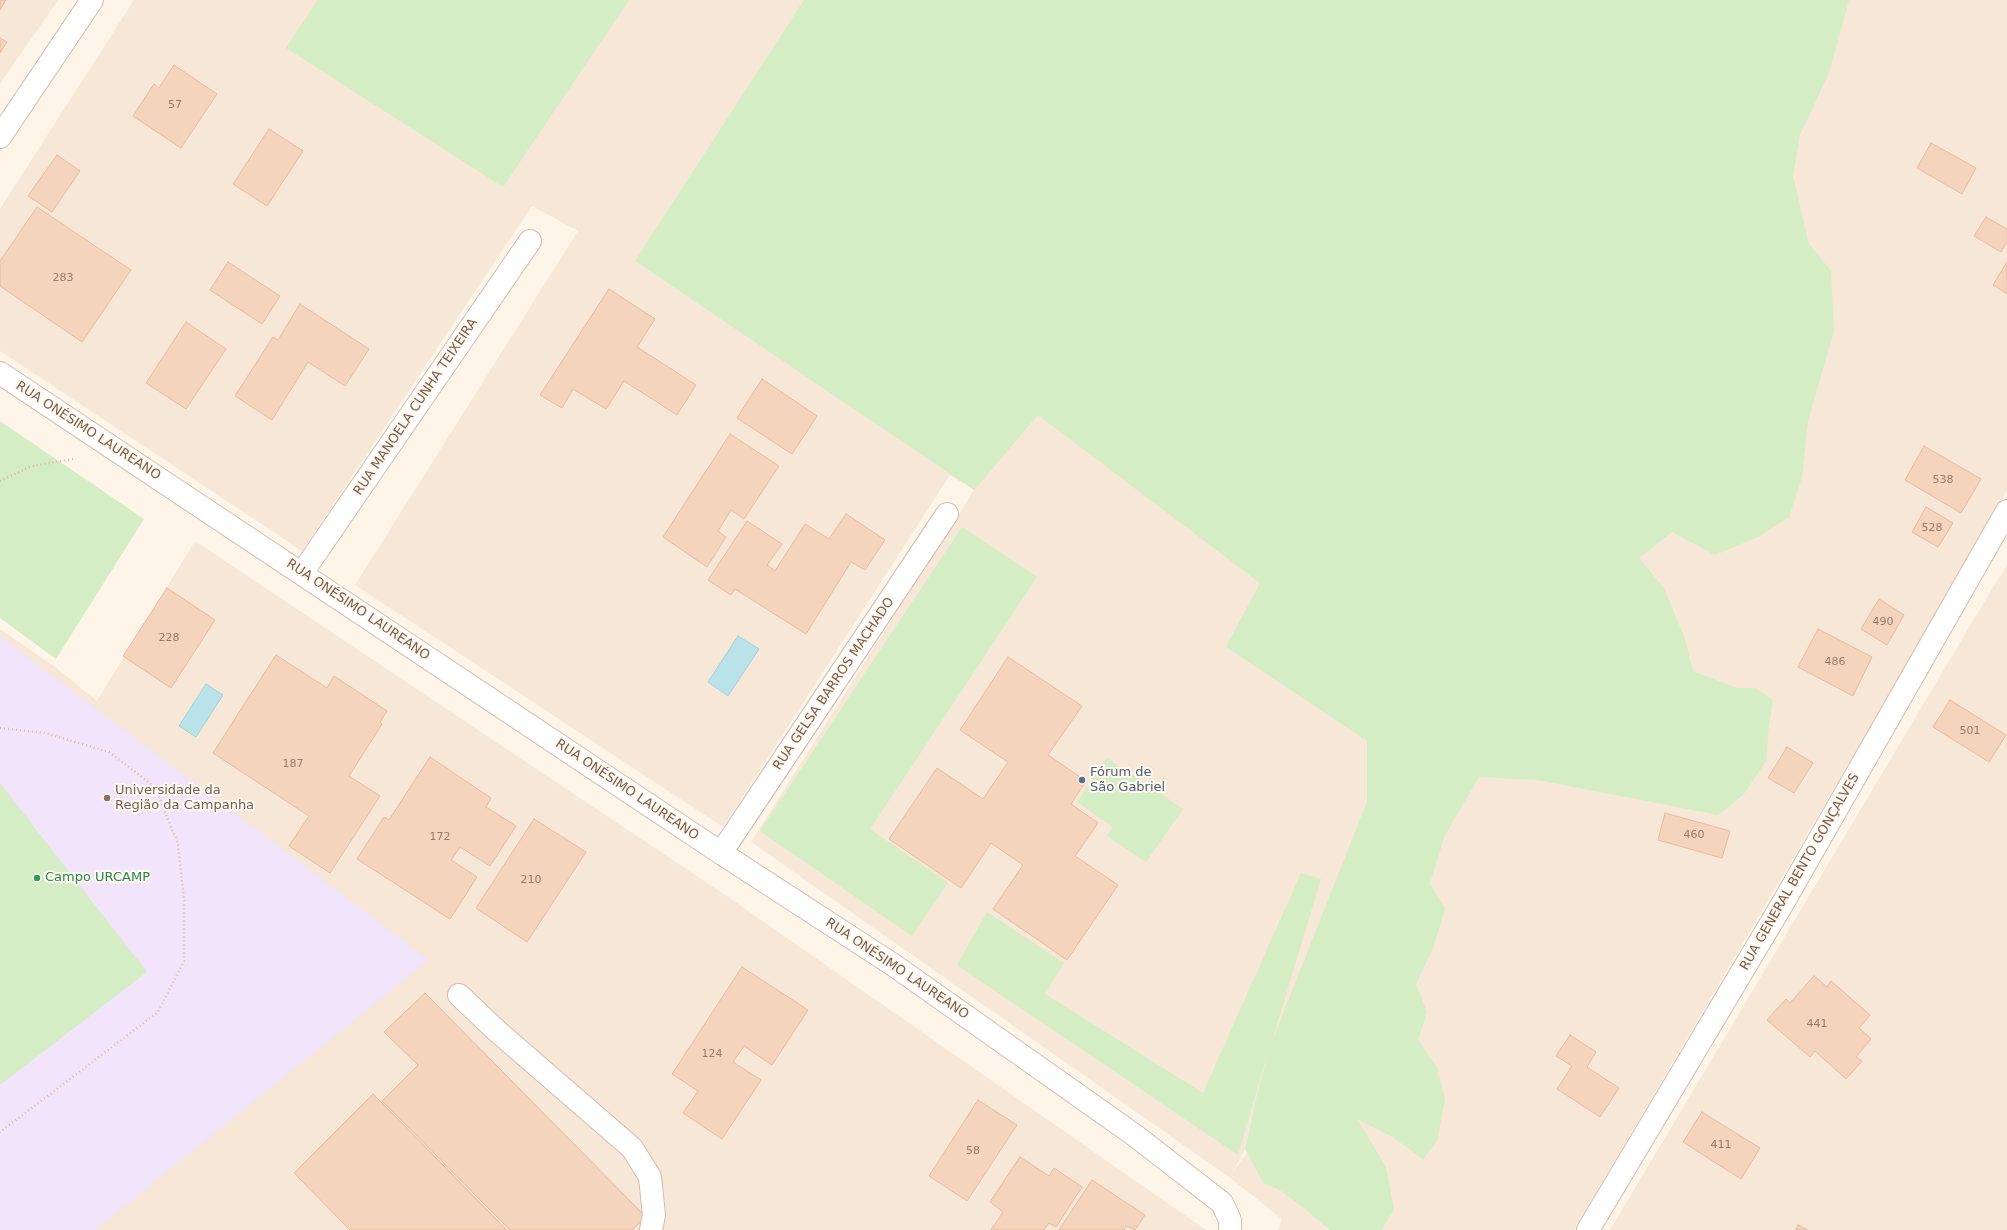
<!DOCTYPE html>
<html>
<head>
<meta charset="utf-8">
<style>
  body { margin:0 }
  canvas { display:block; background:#fef5e8 }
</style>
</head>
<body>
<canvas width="2007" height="1230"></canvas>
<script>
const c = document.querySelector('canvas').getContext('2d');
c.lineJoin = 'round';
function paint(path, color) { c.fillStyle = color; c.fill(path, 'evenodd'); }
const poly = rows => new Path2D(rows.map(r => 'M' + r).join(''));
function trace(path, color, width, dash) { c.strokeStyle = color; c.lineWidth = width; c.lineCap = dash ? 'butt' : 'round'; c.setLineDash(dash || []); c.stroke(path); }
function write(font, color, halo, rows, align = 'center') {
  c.font = font + ' "DejaVu Sans",sans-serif'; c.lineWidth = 4; c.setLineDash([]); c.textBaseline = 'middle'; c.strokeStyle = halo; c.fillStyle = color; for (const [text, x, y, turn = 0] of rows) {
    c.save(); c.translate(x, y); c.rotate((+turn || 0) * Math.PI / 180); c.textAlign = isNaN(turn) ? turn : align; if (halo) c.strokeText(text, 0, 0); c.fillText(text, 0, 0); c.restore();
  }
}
const residential = poly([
  [0,0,58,0,0,84],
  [134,0,2007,0,2007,490,1855,753,1574,1230,1278,1230,1282,1219,1229,1177,751,842,974,490,950,475,723,827,355,585,578,231,532,206,302,551,0,351,0,209],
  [1254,1107,1252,1146,1232,1173,1245,1149],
  [195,541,731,899,1206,1230,0,1230,0,629,55,667,97,701],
  [2007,565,2007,1230,1610,1230,1983,604]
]);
const education = poly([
  [0,636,429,960,95,1230,0,1230]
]);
const green = poly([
  [318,0,629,0,503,187,286,48],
  [804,0,1849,0,1829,73,1800,135,1793,176,1809,244,1831,271,1834,331,1808,421,1802,477,1789,517,1758,537,1715,555,1672,532,1639,558,1664,588,1685,639,1693,671,1737,688,1755,688,1773,700,1768,732,1767,760,1743,795,1718,815,1538,780,1479,777,1445,835,1430,883,1445,909,1433,948,1416,984,1427,1012,1418,1040,1437,1068,1445,1099,1437,1141,1423,1159,1391,1136,1357,1119,1386,1167,1394,1210,1381,1230,1330,1230,1303,1207,1278,1189,1264,1184,1245,1149,1255,1103,1270,1046,1238,1155,957,965,987,912,1064,963,1045,994,1203,1093,1301,873,1321,879,1272,1041,1367,802,1367,741,1226,647,1260,583,1038,415,974,490,635,261],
  [0,421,144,519,56,659,0,618],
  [962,527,1037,577,870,829,948,883,912,936,760,831],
  [1107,758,1183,809,1146,862,1107,836,1113,827,1077,802],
  [0,783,147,972,0,1085]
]);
const water = poly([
  [738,636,759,649,728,696,708,682,738,636],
  [206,684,223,695,196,737,179,726,206,684]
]);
const building = poly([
  [0,0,6,0,0,10,0,0],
  [0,38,7,42,0,53,0,38],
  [174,65,217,94,181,148,133,116,154,84,159,88,174,65],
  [269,129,303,151,267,206,233,184,269,129],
  [1931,143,1976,168,1962,194,1917,168,1931,143],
  [57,155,80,171,52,212,28,196,57,155],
  [37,207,131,270,82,342,0,286,0,261,37,207],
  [1986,217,2007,229,2007,242,2001,252,1974,236,1986,217],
  [228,262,280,296,262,324,210,290,228,262],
  [2007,262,2007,294,1993,285,2007,262],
  [609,289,655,319,637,347,696,385,677,415,624,381,606,409,573,389,562,408,540,395,609,289],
  [300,304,369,349,345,386,308,362,272,420,235,396,273,337,278,340,300,304],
  [186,322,226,349,186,409,146,383,186,322],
  [762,379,817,416,792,454,737,418,762,379],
  [730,434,779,466,744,519,731,510,718,531,726,537,707,567,663,537,730,434],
  [1924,446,1981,479,1961,513,1905,480,1924,446],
  [1926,507,1953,523,1938,547,1912,532,1926,507],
  [846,514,885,540,865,570,851,562,806,634,735,589,731,595,708,580,747,521,782,544,767,565,775,571,805,524,829,539,846,514],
  [167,588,215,620,171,688,123,656,167,588],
  [1879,599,1904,615,1887,645,1861,629,1879,599],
  [1818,629,1872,657,1853,696,1798,667,1818,629],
  [276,655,327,688,334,676,387,711,380,722,382,724,349,776,380,796,330,873,289,846,309,816,213,753,276,655],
  [1008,657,1082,706,1048,755,1086,781,1071,804,1098,823,1075,856,1118,885,1067,960,993,909,1023,865,991,843,961,888,889,839,937,768,983,799,1008,762,960,730,1008,657],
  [1950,700,2006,735,1989,762,1933,727,1950,700],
  [1787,747,1813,763,1794,793,1768,778,1787,747],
  [430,757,491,798,486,807,516,826,490,866,460,847,451,860,477,877,450,919,357,859,384,817,389,820,430,757],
  [1665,813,1730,831,1722,858,1658,840,1665,813],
  [534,819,586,852,527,942,476,908,534,819],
  [742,967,808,1010,772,1065,744,1046,733,1062,761,1080,722,1139,683,1113,698,1091,672,1074,742,967],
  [1814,976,1827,987,1831,981,1870,1015,1859,1028,1871,1039,1856,1057,1862,1061,1846,1079,1815,1051,1810,1057,1767,1020,1786,999,1790,1003,1814,976],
  [425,993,646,1217,632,1230,510,1230,382,1101,418,1065,384,1032,425,993],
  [1570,1035,1596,1052,1587,1067,1619,1088,1600,1117,1557,1089,1572,1066,1556,1056,1570,1035],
  [373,1094,507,1230,350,1230,294,1173,373,1094],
  [978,1100,1017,1125,967,1201,929,1176,978,1100],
  [1702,1112,1760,1148,1741,1179,1683,1142,1702,1112],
  [1020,1157,1049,1176,1054,1168,1082,1187,1056,1227,1049,1223,1044,1230,991,1230,1003,1212,990,1202,1020,1157],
  [1092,1180,1145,1215,1135,1230,1127,1226,1124,1230,1059,1230,1092,1180],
  [1798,1225,1808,1230,1796,1230,1798,1225]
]);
const path = poly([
  [0,481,32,466,74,459],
  [0,728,45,733,109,752,155,787,178,844,184,901,184,961,158,1012,0,1132]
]);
const minor = poly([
  [0,137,92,0],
  [0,373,721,853,892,964,1133,1134,1222,1203,1230,1220,1230,1230],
  [302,573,530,241],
  [721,853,947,514],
  [459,995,497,1031,632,1148,650,1177,654,1215,651,1230],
  [1588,1230,1783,903,2007,511]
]);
const markers = [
  [1082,780,4,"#5c6f8a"],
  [107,798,4,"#8d6e63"],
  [37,878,4,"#2e9e5b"]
];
const numberNames = [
  ["57",175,105],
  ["283",63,278],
  ["538",1943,480],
  ["528",1932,528],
  ["490",1883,622],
  ["228",169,638],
  ["486",1835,662],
  ["501",1970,731],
  ["187",293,764],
  ["460",1694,835],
  ["172",440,837],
  ["210",531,880],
  ["441",1817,1024],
  ["124",712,1054],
  ["411",1721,1145],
  ["58",973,1151]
];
const streetNames = [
  ["RUA MANOELA CUNHA TEIXEIRA",416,407,-56],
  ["RUA ONÉSIMO LAUREANO",88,431,33],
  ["RUA ONÉSIMO LAUREANO",358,610,34],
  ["RUA GELSA BARROS MACHADO",834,684,-56],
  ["RUA ONÉSIMO LAUREANO",627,790,34],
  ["RUA GENERAL BENTO GONÇALVES",1800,872,-60],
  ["RUA ONÉSIMO LAUREANO",897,969,34]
];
const serviceNames = [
  ["Fórum de",1090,773],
  ["São Gabriel",1090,788]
];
const educationNames = [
  ["Universidade da",115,791],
  ["Região da Campanha",115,806]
];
const leisureNames = [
  ["Campo URCAMP",45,878]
];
paint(residential, '#f6e7d6');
paint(education, '#f2e4fa');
paint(green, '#d5edc5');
paint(water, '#bae2e9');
trace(water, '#a0d2dc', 1);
paint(building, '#f5d4be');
trace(building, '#e9ba9d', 1);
trace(minor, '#d1bdac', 24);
trace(path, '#dbb7a0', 2.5, [1, 3]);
trace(minor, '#fff', 22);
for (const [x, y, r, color] of markers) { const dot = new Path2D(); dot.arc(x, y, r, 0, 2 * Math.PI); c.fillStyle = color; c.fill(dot); trace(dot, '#fff9f0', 1.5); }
write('11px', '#997966', null, numberNames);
write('13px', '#7a5b49', '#fff9f0', streetNames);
write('13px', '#4e5e75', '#fff9f0', serviceNames, 'left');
write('13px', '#785e54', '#fff9f0', educationNames, 'left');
write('13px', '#27864d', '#fff9f0', leisureNames, 'left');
</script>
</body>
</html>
